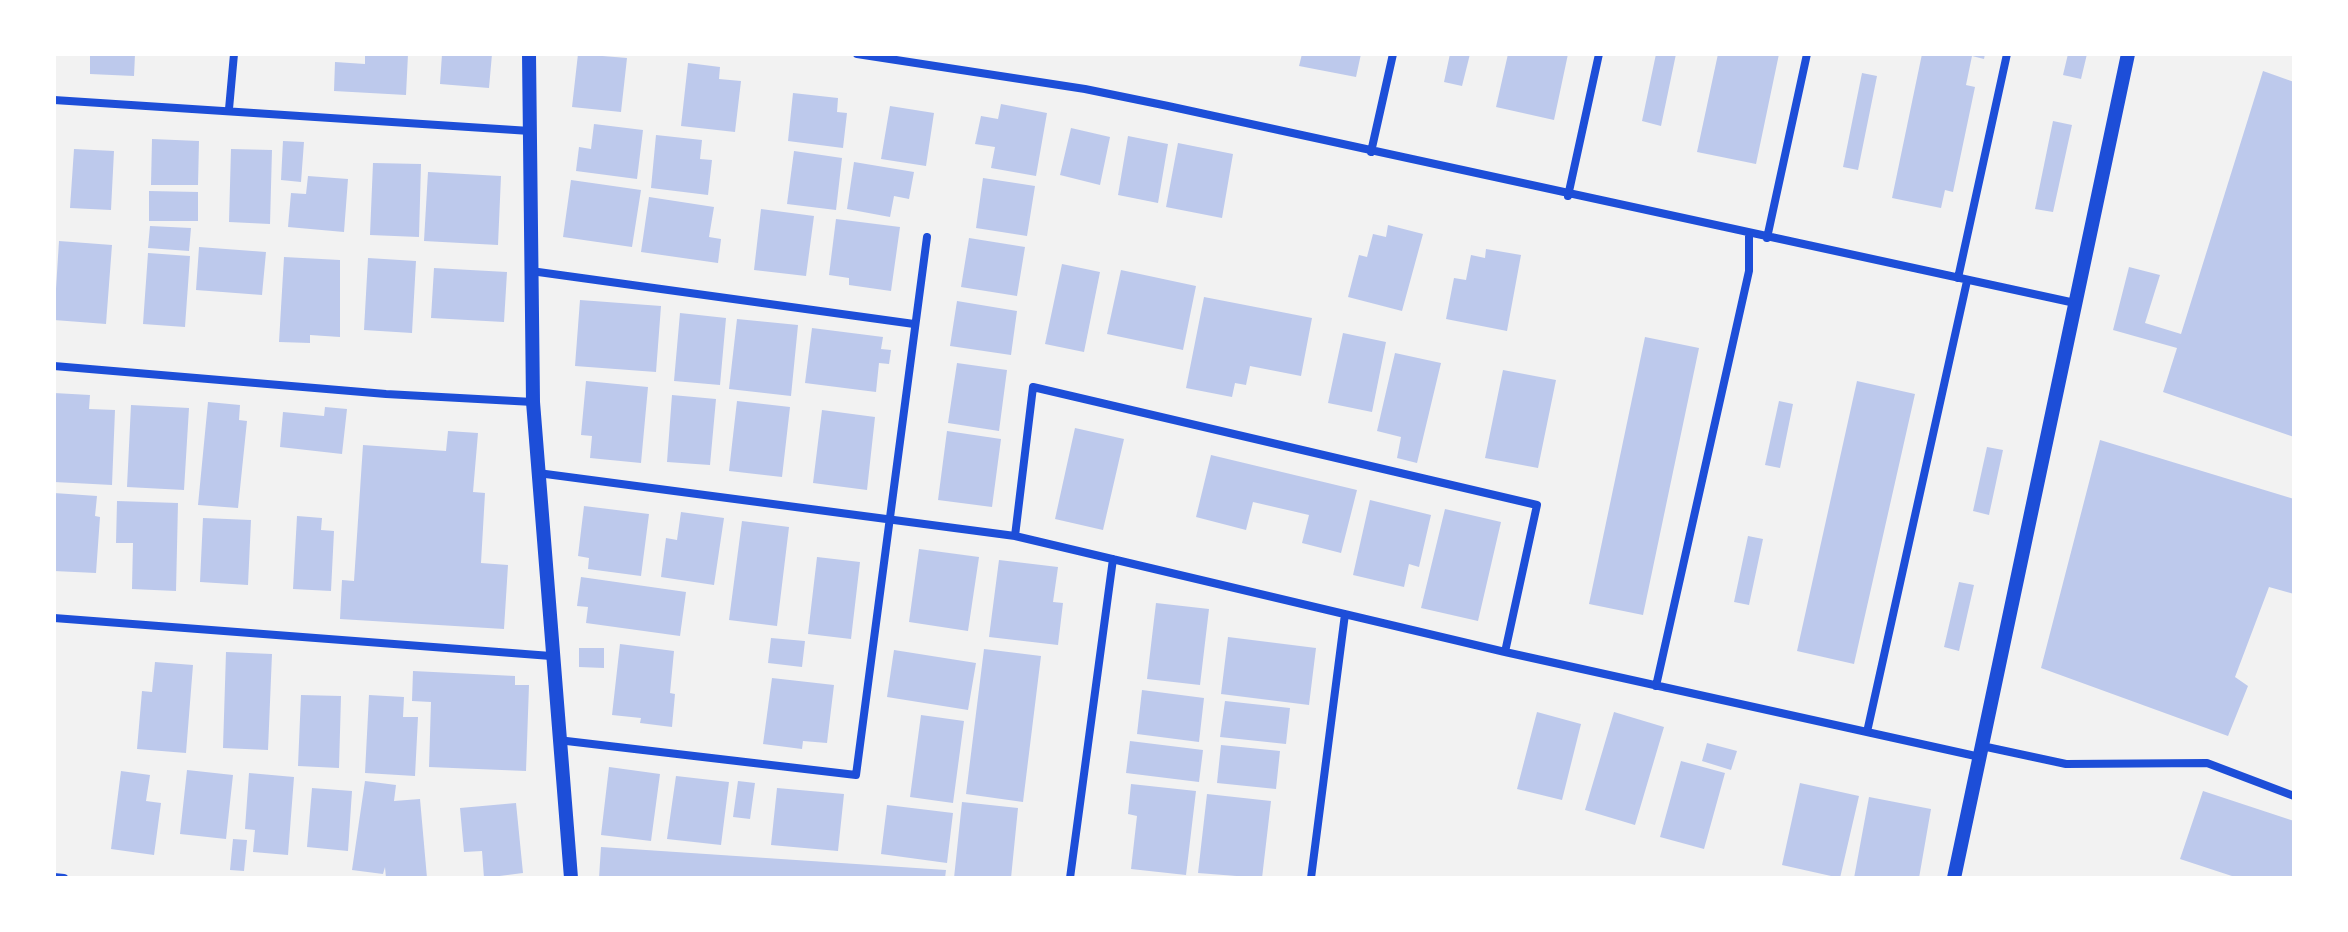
<!DOCTYPE html>
<html>
<head>
<meta charset="utf-8">
<style>
  body { margin:0 }
  #map { position:relative; width:2348px; height:932px; overflow:hidden; background:#f2f2f2; font-family:Cabin,sans-serif }
  canvas { display:block }
  .frame { position:absolute; inset:0; border:56px solid #fff; pointer-events:none }
</style>
</head>
<body>
<div id="map">
<canvas width="2348" height="932"></canvas>
<div class="frame"></div>
</div>
<script>
const c = document.querySelector('canvas').getContext('2d');
c.lineJoin = 'round';
function paint(path, color) { c.fillStyle = color; c.fill(path, 'evenodd'); }
const poly = rows => new Path2D(rows.map(r => 'M' + r).join(''));
function trace(path, color, width, dash) { c.strokeStyle = color; c.lineWidth = width; c.lineCap = dash ? 'butt' : 'round'; c.setLineDash(dash || []); c.stroke(path); }
const building = poly([
  [90,54,135,54,134,76,90,74],
  [365,54,408,54,406,95,334,91,335,62,365,64],
  [442,54,492,54,489,88,440,84],
  [578,54,627,58,621,112,572,107],
  [1302,54,1361,54,1356,77,1299,66],
  [1450,54,1470,54,1462,86,1444,82],
  [1508,54,1568,54,1554,120,1496,107],
  [1656,54,1676,54,1661,126,1642,121],
  [1718,54,1779,54,1756,164,1697,152],
  [1922,54,1985,54,1984,59,1972,56,1966,85,1975,87,1953,192,1945,190,1941,208,1892,198],
  [2068,54,2087,54,2081,79,2063,75],
  [688,63,720,67,719,79,741,81,735,132,681,126],
  [2263,71,2294,82,2294,437,2163,392,2177,348,2113,330,2129,267,2160,275,2145,323,2181,334],
  [1862,73,1877,76,1858,170,1843,167],
  [793,93,838,98,837,112,847,113,843,148,788,141],
  [1001,104,1047,113,1036,176,991,168,995,147,975,144,981,116,998,119],
  [890,106,934,113,926,166,881,159],
  [2053,121,2072,125,2053,212,2035,209],
  [594,124,643,130,637,179,576,171,579,147,591,149],
  [1071,128,1110,137,1100,185,1060,175],
  [656,135,702,140,700,159,712,160,708,195,651,188],
  [1128,136,1168,144,1158,203,1118,195],
  [152,139,199,141,198,185,151,185],
  [283,141,304,142,301,182,281,180],
  [1178,143,1233,154,1222,218,1166,207],
  [74,149,114,151,111,210,70,208],
  [231,149,272,150,270,224,229,222],
  [794,151,842,158,836,210,787,204],
  [854,162,914,172,909,199,894,196,890,217,847,209],
  [373,163,421,164,419,237,370,235],
  [428,172,501,176,498,245,424,241],
  [308,176,348,179,344,232,288,227,291,193,306,194],
  [983,178,1035,186,1027,236,976,228],
  [571,180,641,190,632,247,563,237],
  [149,191,198,192,198,221,149,221],
  [649,197,714,207,709,237,721,239,718,263,641,252],
  [761,209,814,216,806,276,754,270],
  [836,219,900,227,891,291,849,285,849,278,829,275],
  [1388,225,1423,234,1402,311,1348,297,1359,255,1367,257,1373,234,1386,237],
  [150,226,191,228,189,251,148,248],
  [969,238,1025,247,1017,296,961,287],
  [59,241,112,245,106,324,54,320],
  [199,247,266,252,262,295,196,290],
  [1486,249,1521,255,1507,331,1446,319,1454,278,1466,280,1471,255,1485,258],
  [148,253,190,256,185,327,143,324],
  [284,257,340,260,340,337,310,335,310,343,279,342],
  [368,258,416,261,412,333,364,330],
  [1062,264,1100,272,1084,352,1045,344],
  [434,268,507,272,504,322,431,318],
  [1121,270,1196,286,1183,350,1107,334],
  [1204,297,1312,318,1301,376,1250,366,1246,385,1235,383,1232,397,1186,388],
  [580,300,661,306,656,372,575,366],
  [957,301,1017,311,1011,355,950,346],
  [680,313,726,318,720,385,674,381],
  [737,319,798,325,791,396,729,389],
  [812,328,883,337,881,349,891,350,889,364,879,363,876,392,805,383],
  [1343,333,1386,342,1372,412,1328,403],
  [1645,337,1699,348,1643,615,1589,604],
  [1395,353,1441,363,1417,463,1397,458,1401,437,1377,431],
  [957,363,1007,370,999,431,948,423],
  [1503,370,1556,380,1538,468,1485,458],
  [586,381,648,387,641,463,590,458,592,436,581,435],
  [1857,381,1915,394,1854,664,1797,651],
  [54,393,90,395,89,409,115,410,112,485,54,482],
  [672,395,716,399,710,465,667,462],
  [737,401,790,407,782,477,729,471],
  [1779,401,1793,404,1780,468,1765,465],
  [208,402,240,405,239,420,247,421,238,508,198,505],
  [131,405,189,408,184,490,127,487],
  [325,407,347,409,342,454,280,447,283,412,324,416],
  [822,410,875,417,867,490,813,483],
  [1075,428,1124,439,1103,530,1055,519],
  [448,431,478,433,473,492,485,493,481,563,508,565,504,629,340,619,342,580,354,581,363,445,446,451],
  [947,431,1001,439,992,507,938,500],
  [2100,440,2294,499,2294,594,2269,587,2235,677,2248,686,2228,736,2041,668],
  [1987,447,2003,450,1989,515,1973,511],
  [1211,455,1357,490,1341,553,1302,543,1309,515,1253,502,1246,530,1196,517],
  [54,493,97,496,95,516,100,517,96,573,54,571],
  [1370,500,1431,515,1419,567,1409,564,1404,587,1353,575],
  [117,501,178,503,176,591,132,589,133,543,116,543],
  [584,506,649,514,641,576,588,569,589,558,578,556],
  [1445,509,1501,522,1478,621,1421,608],
  [681,512,724,518,714,585,661,577,666,538,677,540],
  [297,516,322,518,321,530,334,531,331,591,293,589],
  [203,518,251,520,248,585,200,582],
  [742,521,789,527,777,626,729,620],
  [1748,536,1763,539,1749,605,1734,602],
  [919,549,979,557,968,631,909,622],
  [817,557,860,562,851,639,808,634],
  [999,560,1058,567,1053,602,1063,603,1058,645,989,637],
  [581,577,686,592,680,636,586,623,588,607,577,606],
  [1959,582,1974,585,1959,651,1944,647],
  [1156,603,1209,609,1200,685,1147,679],
  [1228,637,1316,648,1309,705,1221,694],
  [771,638,805,641,802,667,768,663],
  [620,644,674,651,670,693,675,694,672,727,640,723,641,718,612,715],
  [579,648,604,648,604,668,579,667],
  [984,649,1041,656,1023,802,966,794],
  [894,650,976,663,968,710,887,697],
  [226,652,272,654,268,750,223,748],
  [155,662,193,665,186,753,137,749,142,691,152,692],
  [413,671,515,676,515,685,529,685,526,771,429,767,431,702,412,701],
  [772,678,834,685,827,743,803,741,802,749,763,744],
  [1142,690,1204,698,1199,742,1137,734],
  [301,695,341,696,339,768,298,766],
  [369,695,404,697,403,717,418,717,415,776,365,773],
  [1225,701,1290,708,1286,744,1220,737],
  [1537,712,1581,724,1562,800,1517,789],
  [1614,712,1664,727,1635,825,1585,810],
  [921,715,964,721,953,803,910,797],
  [1130,741,1203,750,1199,782,1126,773],
  [1707,743,1737,751,1731,770,1702,761],
  [1221,745,1280,751,1276,789,1217,783],
  [1681,761,1725,773,1704,849,1660,837],
  [609,767,660,774,651,841,601,835],
  [187,770,233,775,226,839,180,834],
  [121,771,150,775,146,801,161,803,154,855,111,849],
  [249,773,294,777,288,855,253,852,255,830,245,829],
  [676,776,729,782,721,845,667,839],
  [365,781,396,785,394,801,420,799,427,878,386,878,385,867,383,874,352,870],
  [738,781,755,783,750,819,733,817],
  [1800,783,1859,796,1840,878,1782,865],
  [1131,784,1196,791,1186,875,1131,869,1137,816,1128,814],
  [312,788,352,791,348,851,307,847],
  [777,788,844,794,838,851,771,845],
  [2203,791,2294,821,2294,878,2238,878,2180,859],
  [1207,794,1271,801,1262,878,1198,873],
  [1869,797,1931,809,1919,878,1854,878],
  [962,802,1018,808,1011,878,954,878],
  [516,803,523,873,484,878,482,851,464,852,460,808],
  [887,805,953,813,947,863,881,854],
  [233,839,247,840,244,871,230,870],
  [601,847,946,870,945,878,599,878]
]);
const minor = poly([
  [857,54,1085,89,1168,106,2075,303],
  [54,100,530,131],
  [229,109,234,54],
  [1371,152,1393,54],
  [1568,196,1599,54],
  [1767,238,1807,54],
  [531,271,914,324],
  [1958,278,2007,54],
  [54,366,386,394,533,402],
  [538,473,1015,536,1505,652,1980,757],
  [1015,536,1033,387,1537,505,1505,652],
  [54,618,551,656],
  [1656,686,1749,271,1749,234],
  [1867,732,1967,281],
  [558,740,856,775,927,237],
  [1982,746,2066,764,2207,763,2294,796],
  [54,877,64,878],
  [1070,878,1113,559],
  [1311,878,1345,614]
]);
const tertiary = poly([
  [529,54,533,402,571,878],
  [1954,878,2128,54]
]);
paint(building, '#bdc9ec');
trace(minor, '#1d4ed8', 8);
trace(tertiary, '#1d4ed8', 14);
</script>
</body>
</html>
